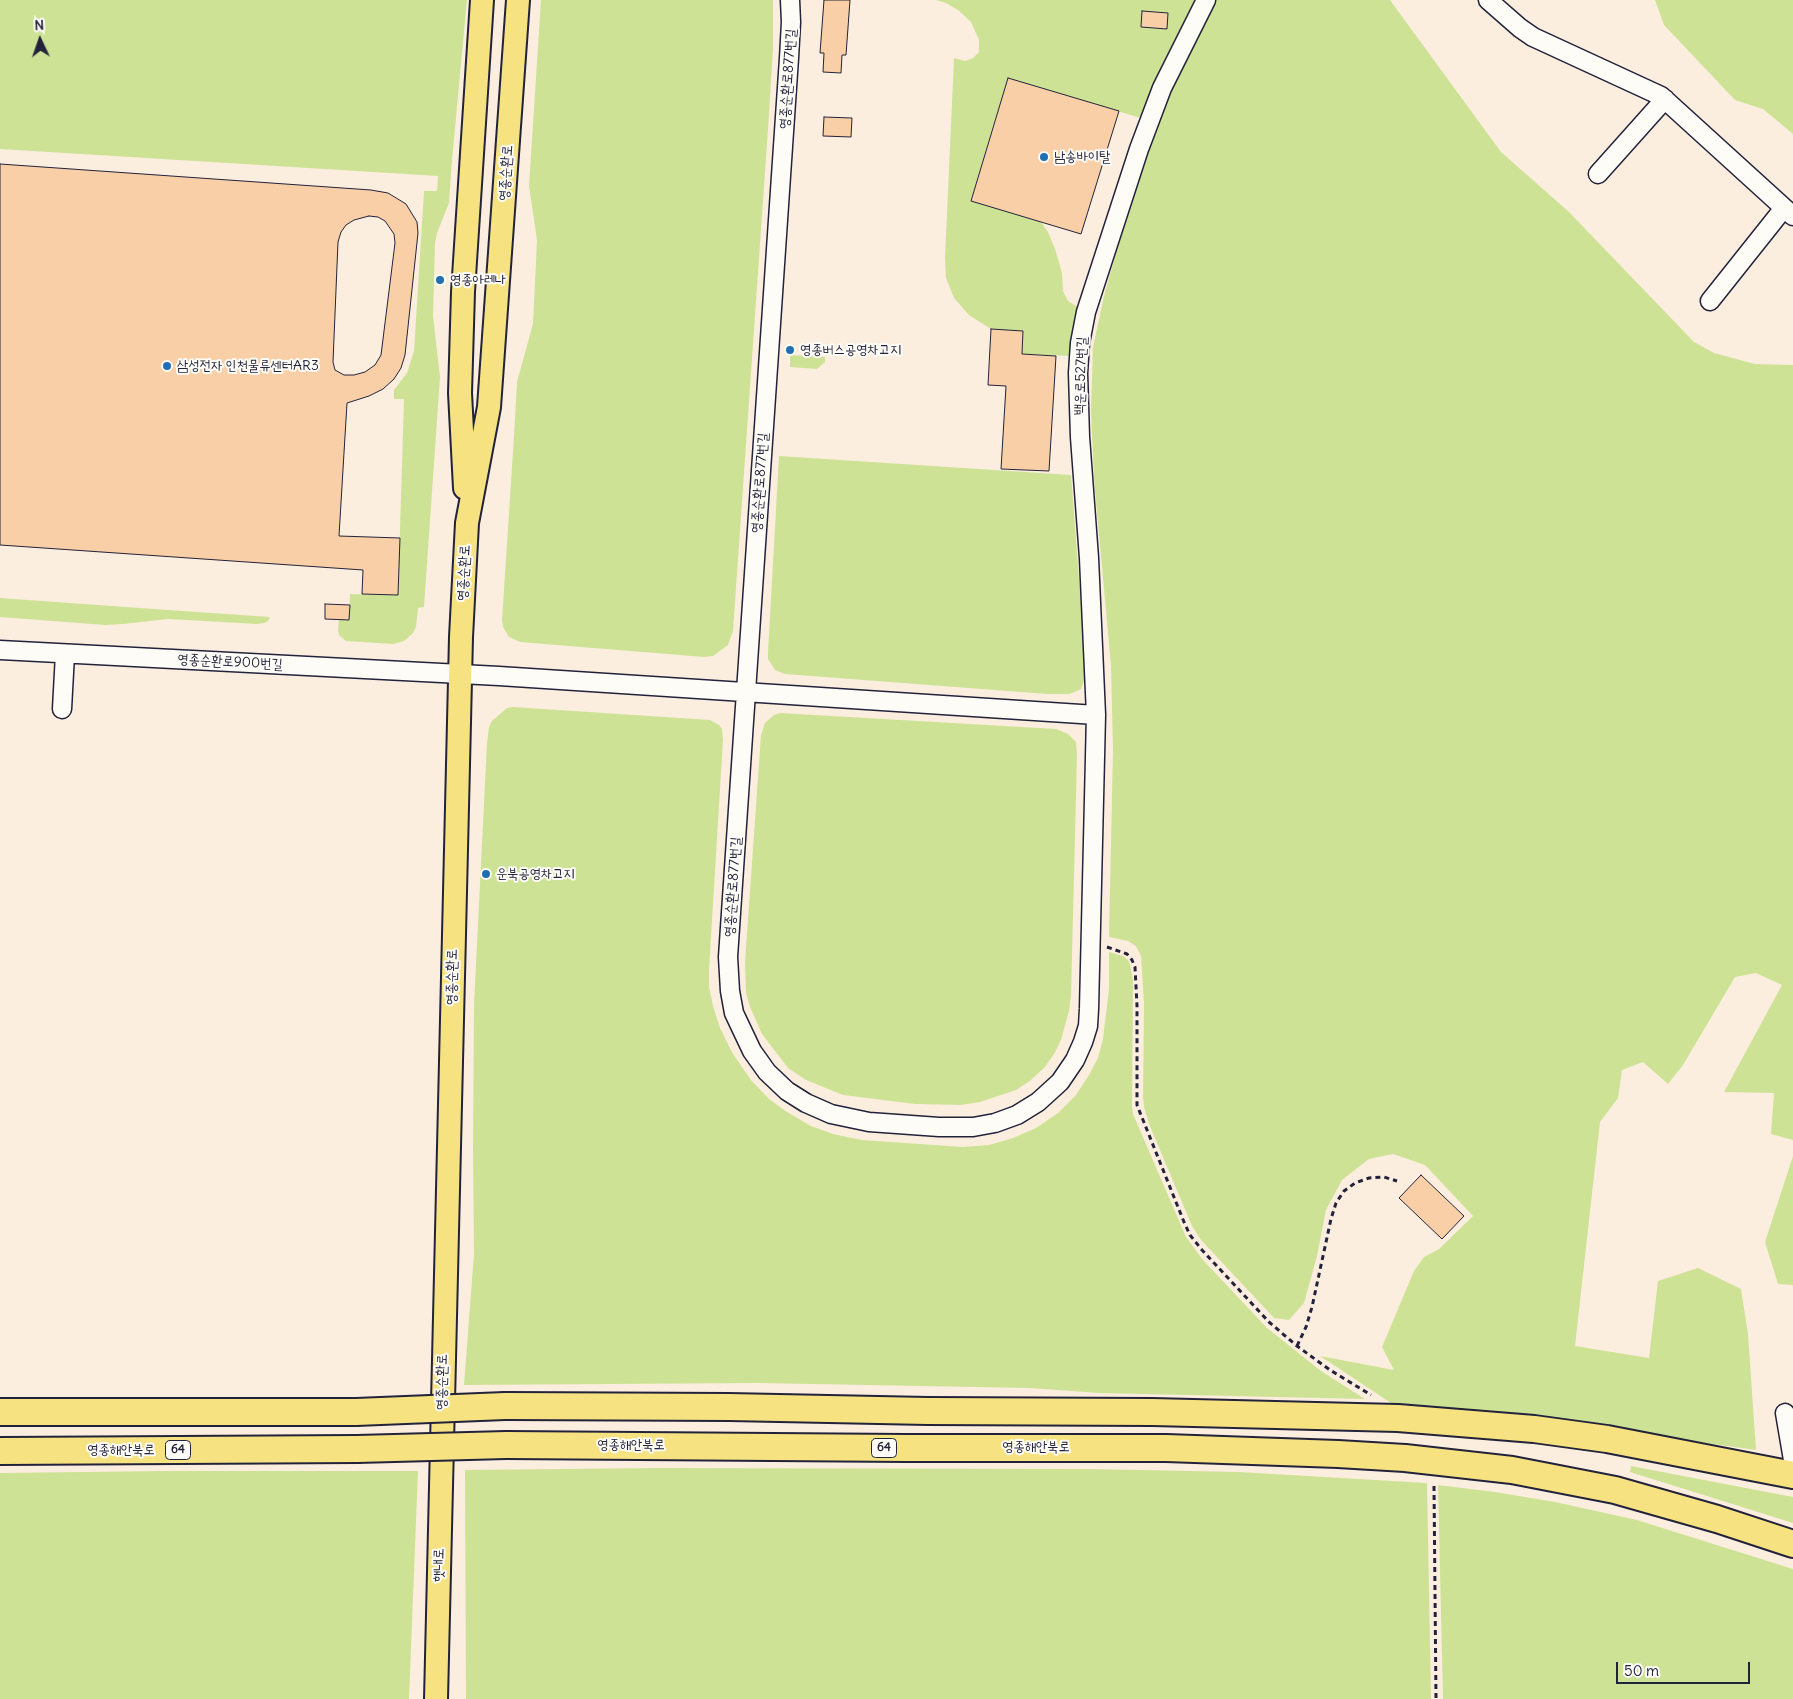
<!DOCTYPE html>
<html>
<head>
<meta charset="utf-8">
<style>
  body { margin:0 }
  #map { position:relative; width:1793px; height:1699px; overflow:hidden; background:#fceedf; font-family:Delius,sans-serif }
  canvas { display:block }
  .north { position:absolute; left:15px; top:15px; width:50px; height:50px; -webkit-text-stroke:4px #fdfcf7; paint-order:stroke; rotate:357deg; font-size:14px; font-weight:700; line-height:20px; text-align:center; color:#22223b }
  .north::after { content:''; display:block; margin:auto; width:18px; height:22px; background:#22223b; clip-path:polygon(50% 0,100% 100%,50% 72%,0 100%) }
  .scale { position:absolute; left:1616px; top:1662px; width:134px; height:22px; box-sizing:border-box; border:2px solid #22223b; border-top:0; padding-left:6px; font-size:15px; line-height:18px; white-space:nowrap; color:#22223b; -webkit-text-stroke:4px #fdfcf7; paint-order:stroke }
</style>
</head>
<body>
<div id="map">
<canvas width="1793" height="1699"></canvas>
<div class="north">N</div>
<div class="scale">50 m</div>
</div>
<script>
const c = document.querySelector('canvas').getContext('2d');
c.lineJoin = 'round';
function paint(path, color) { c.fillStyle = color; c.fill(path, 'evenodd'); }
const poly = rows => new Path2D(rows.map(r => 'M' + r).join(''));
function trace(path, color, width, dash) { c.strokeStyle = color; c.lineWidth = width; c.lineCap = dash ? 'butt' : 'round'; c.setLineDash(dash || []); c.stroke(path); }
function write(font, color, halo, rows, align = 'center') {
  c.font = font + ' Delius,"Poor Story",sans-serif'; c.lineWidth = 4; c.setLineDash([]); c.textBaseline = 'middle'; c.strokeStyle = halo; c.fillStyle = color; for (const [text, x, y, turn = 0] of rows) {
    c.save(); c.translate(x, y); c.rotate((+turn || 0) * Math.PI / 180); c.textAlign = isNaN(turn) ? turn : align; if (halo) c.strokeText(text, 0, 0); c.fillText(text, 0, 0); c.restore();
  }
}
const green = poly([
  [0,0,467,0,452,160,449,203,437,233,435,243,433,316,440,377,424,607,418,608,416,627,413,633,404,641,393,644,346,641,339,635,338,630,339,619,349,619,350,594,398,595,404,399,394,399,394,390,407,373,414,351,424,191,437,191,438,176,0,149],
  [541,0,773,0,773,49,768,129,733,631,728,645,713,656,704,657,520,642,509,637,503,627,502,620,514,436,517,382,533,324,537,240,529,186],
  [936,0,1202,0,1144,119,1008,78,971,200,1041,222,1048,232,1055,249,1062,273,1063,291,1068,301,1079,308,1071,356,1022,354,1023,331,991,329,969,315,954,298,946,278,945,258,954,58,965,61,973,58,979,52,979,40,971,22,958,10,946,3],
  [1142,11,1168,13,1167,29,1141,27],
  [1213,0,1390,0,1501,152,1569,212,1694,342,1714,353,1755,364,1793,365,1793,1140,1771,1134,1774,1093,1724,1092,1782,985,1756,973,1735,977,1683,1065,1668,1084,1643,1062,1622,1070,1618,1098,1600,1122,1575,1346,1649,1358,1658,1281,1698,1268,1741,1289,1748,1334,1756,1450,1445,1407,1394,1405,1320,1356,1394,1370,1382,1347,1414,1271,1424,1257,1439,1249,1473,1216,1425,1165,1393,1154,1369,1159,1342,1180,1326,1210,1317,1256,1304,1303,1289,1320,1274,1318,1201,1240,1192,1226,1149,1124,1144,1107,1143,1097,1144,1004,1141,956,1136,946,1128,941,1109,937,1113,750,1111,666,1094,479,1091,410,1093,347,1104,296,1122,232,1167,93],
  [1655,0,1793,0,1793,134,1763,109,1735,100,1664,25],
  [790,355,825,357,825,362,817,369,790,367],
  [779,456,1071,475,1086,669,1085,678,1081,689,1070,694,1047,694,785,674,775,670,768,659,768,652],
  [0,598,168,610,270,617,268,621,264,623,257,624,168,619,123,624,105,625,0,617],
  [513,707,710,720,719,725,722,729,723,740,709,970,709,987,713,1006,720,1028,733,1054,751,1080,769,1099,787,1112,811,1126,833,1134,862,1140,963,1147,989,1145,1013,1138,1036,1128,1058,1113,1076,1095,1089,1075,1098,1058,1103,1039,1109,989,1109,952,1123,956,1128,960,1130,964,1133,981,1132,1106,1133,1114,1186,1237,1203,1260,1267,1328,1321,1371,1365,1399,1099,1393,1029,1388,758,1383,464,1385,474,1254,473,1151,474,1004,487,743,489,727,492,721,507,708],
  [780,713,1056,729,1068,734,1076,742,1077,755,1071,996,1069,1011,1061,1040,1054,1054,1045,1067,1031,1080,1016,1090,980,1102,961,1105,915,1104,843,1095,806,1080,788,1068,762,1034,750,1007,746,993,745,962,761,735,765,723,774,715],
  [1793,1156,1793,1285,1778,1284,1765,1242],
  [1631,1466,1793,1497,1793,1523,1630,1472],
  [656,1468,1092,1469,1239,1472,1427,1483,1431,1699,466,1699,465,1470],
  [165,1471,418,1471,409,1699,0,1699,0,1473],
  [1438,1485,1495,1492,1555,1502,1637,1520,1793,1569,1793,1699,1443,1699]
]);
const building = poly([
  [824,0,850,0,846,55,842,55,841,73,823,72,824,53,820,53,824,0],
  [1142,11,1168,13,1167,29,1141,27,1142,11],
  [1008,78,1119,111,1081,234,971,201,1008,78],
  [824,117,852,118,851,137,823,136,824,117],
  [0,164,371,190,388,193,406,204,417,222,418,233,405,355,401,368,394,379,383,389,369,396,347,403,339,536,400,538,398,595,362,594,363,570,0,545,0,164],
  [369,216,378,217,385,221,394,234,395,243,381,355,375,365,365,372,354,375,344,375,335,370,333,362,338,242,341,232,346,225,354,220,369,216],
  [991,329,1023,331,1022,354,1056,356,1049,471,1001,469,1006,386,988,385,991,329],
  [325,604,350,605,349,620,325,619,325,604],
  [1421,1175,1464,1216,1442,1239,1399,1198,1421,1175]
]);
const path = poly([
  [1107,947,1127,954,1132,960,1135,967,1137,1006,1137,1105,1184,1222,1190,1235,1202,1250,1269,1322,1297,1346,1330,1370,1371,1395],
  [1297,1346,1306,1327,1312,1307,1331,1219,1336,1203,1344,1191,1355,1183,1369,1178,1384,1177,1397,1181],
  [1434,1486,1436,1699]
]);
const minor = poly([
  [790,0,791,22,789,58,728,957,730,991,734,1013,752,1051,767,1072,787,1091,806,1103,831,1114,869,1122,939,1127,973,1127,995,1123,1017,1115,1038,1102,1060,1082,1075,1060,1083,1042,1088,1026,1089,1009,1096,715,1089,558,1080,437,1078,373,1080,343,1086,312,1139,149,1162,88,1206,0],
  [1488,0,1520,28,1533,37,1661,96,1793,216],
  [1598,174,1665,99],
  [1710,301,1784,208],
  [0,650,499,676,1096,715],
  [62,709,65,654],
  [1785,1413,1793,1460]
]);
const major = poly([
  [465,488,460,393,463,292,482,0],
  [436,1699,461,637,467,523,489,407,518,0]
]);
const highway = poly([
  [505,1406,729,1407,928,1411,1152,1412,1398,1418,1534,1429,1607,1439,1793,1475],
  [0,1412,356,1412],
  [506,1445,906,1448,1166,1448,1338,1454,1405,1458,1512,1470,1615,1490,1717,1519,1793,1544],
  [0,1451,357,1449]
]);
const highwayBridge = poly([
  [356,1412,505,1406],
  [357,1449,506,1445]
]);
const markers = [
  [1044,157,5,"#1f6fb2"],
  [440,280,5,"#1f6fb2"],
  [790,350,5,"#1f6fb2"],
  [167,366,5,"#1f6fb2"],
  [486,874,5,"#1f6fb2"]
];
const shields = [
  [884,1448,25],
  [178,1450,25]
];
const shieldNames = [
  ["64",884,1448],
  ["64",178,1450]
];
const streetNames = [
  ["영종순환로877번길",788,79,-86],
  ["영종순환로",506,173,-86],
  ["백운로527번길",1081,376,-88],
  ["영종순환로877번길",760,483,-86],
  ["영종순환로",464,573,-87],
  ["영종순환로900번길",230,662,3],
  ["영종순환로877번길",733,887,-86],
  ["영종순환로",452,977,-89],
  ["영종순환로",442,1382,-89],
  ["영종해안북로",631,1445],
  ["영종해안북로",1036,1447],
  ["영종해안북로",121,1450],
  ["햇내로",439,1565,-89]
];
const poiNames = [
  ["남송바이탈",1054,157],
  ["영종아레나",450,280],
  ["영종버스공영차고지",800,350],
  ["삼성전자 인천물류센터AR3",177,366],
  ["운북공영차고지",496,874]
];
paint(green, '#cee296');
paint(building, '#f8cfa7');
trace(building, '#22223b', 1);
trace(minor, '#22223b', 21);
trace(major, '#22223b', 26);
trace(highway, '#22223b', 30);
trace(path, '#22223b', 3, [5, 4]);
trace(minor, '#fdfcf7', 18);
trace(major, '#f6e281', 22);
trace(highway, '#f6e281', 26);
trace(highwayBridge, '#22223b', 30, []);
trace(highwayBridge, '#f6e281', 26);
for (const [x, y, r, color] of markers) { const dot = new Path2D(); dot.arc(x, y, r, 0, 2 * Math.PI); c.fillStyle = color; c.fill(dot); trace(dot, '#fdfcf7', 2); }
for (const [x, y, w] of shields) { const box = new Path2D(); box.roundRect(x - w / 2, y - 9.5, w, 19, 4); c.fillStyle = '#fdfcf7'; c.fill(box); trace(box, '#22223b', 1); }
write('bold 12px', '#22223b', null, shieldNames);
write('14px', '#22223b', '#fdfcf7', streetNames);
write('14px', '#22223b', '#fdfcf7', poiNames, 'left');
</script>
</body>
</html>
